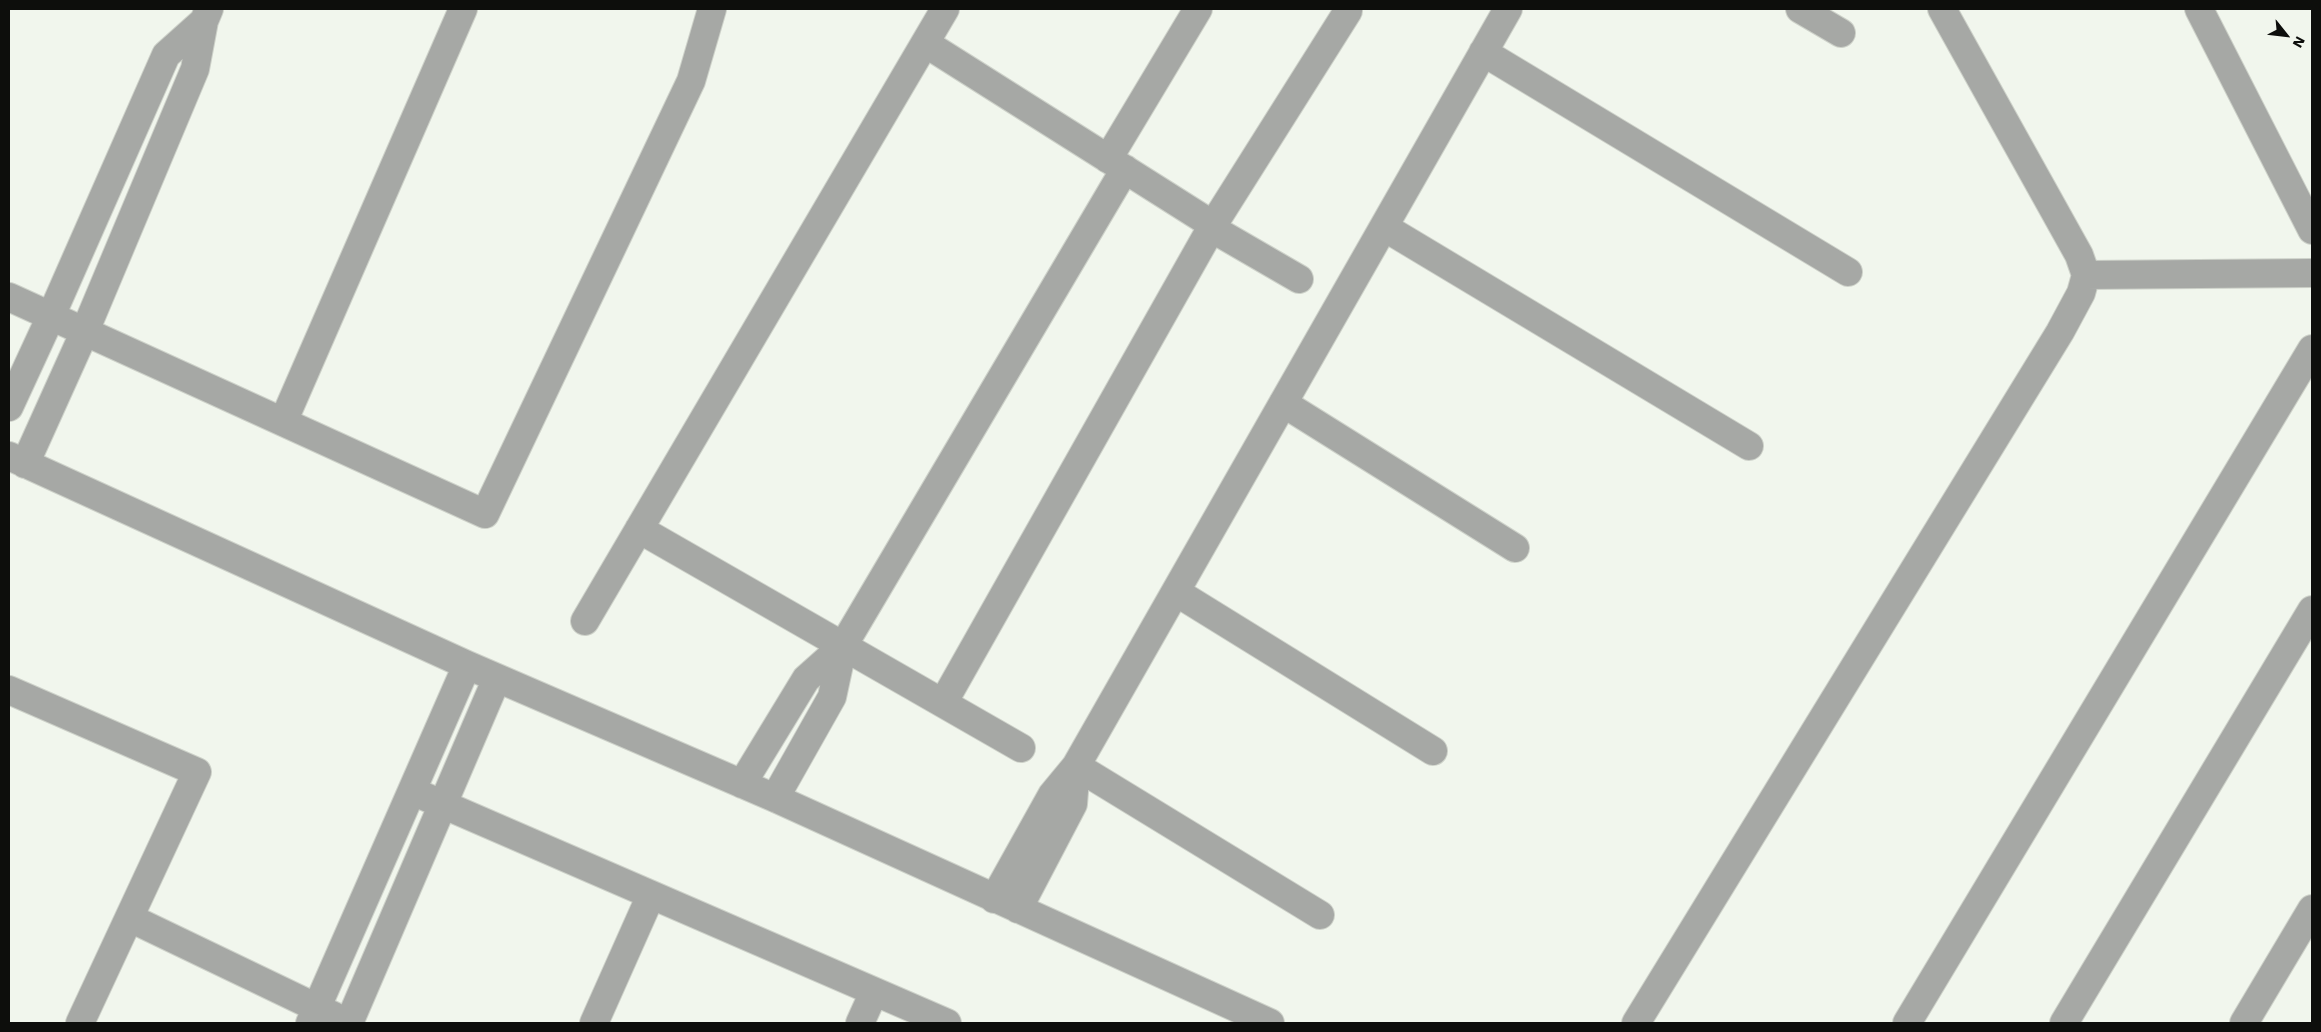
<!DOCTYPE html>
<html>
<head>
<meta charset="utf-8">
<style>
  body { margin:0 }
  #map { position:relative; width:2321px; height:1032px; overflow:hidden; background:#f1f6ed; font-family:"Work Sans",sans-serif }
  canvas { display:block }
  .frame { position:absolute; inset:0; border:10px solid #0d0e0c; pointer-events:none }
  .north { position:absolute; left:2261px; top:10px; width:50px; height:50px; -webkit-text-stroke:4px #f1f6ed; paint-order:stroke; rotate:119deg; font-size:14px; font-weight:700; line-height:20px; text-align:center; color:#0d0e0c }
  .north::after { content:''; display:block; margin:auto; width:18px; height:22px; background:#0d0e0c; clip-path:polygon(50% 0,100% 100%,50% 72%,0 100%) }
</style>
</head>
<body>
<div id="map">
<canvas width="2321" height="1032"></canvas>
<div class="frame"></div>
<div class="north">N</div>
</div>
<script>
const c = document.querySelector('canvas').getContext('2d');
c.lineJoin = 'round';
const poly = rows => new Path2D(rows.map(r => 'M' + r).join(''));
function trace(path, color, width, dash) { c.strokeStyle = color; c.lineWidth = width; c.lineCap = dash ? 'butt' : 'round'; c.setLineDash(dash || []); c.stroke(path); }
const minor = poly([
  [1800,9,1841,33],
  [2199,9,2312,230],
  [925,43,1213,225],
  [1483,52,1848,272],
  [1108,159,1198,9],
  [1384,227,1749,446],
  [1211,228,1299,279],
  [2086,275,2312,273],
  [9,297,485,514,691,81,712,9],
  [1283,403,1515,548],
  [9,407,51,316,166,55,204,21],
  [283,422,463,9],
  [9,456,467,665,775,798,1270,1023],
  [25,464,85,331,195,69,204,21,209,9],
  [639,529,1021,748],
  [1176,592,1433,751],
  [585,621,945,9],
  [9,690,197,772,80,1023],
  [943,703,1213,225,1348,11,1346,9],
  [1076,766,1320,915],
  [742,784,806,679,843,646],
  [412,791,947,1023],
  [775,798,832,697,843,646,1125,169],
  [994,899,1052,795,1076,766,1508,9],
  [1018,909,1073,804,1076,766],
  [130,918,334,1016],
  [310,1023,467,665],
  [349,1023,497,678],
  [594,1023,651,895],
  [860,1023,874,992],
  [1636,1023,2060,332,2081,293,2086,275,2079,255,1942,9],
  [1907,1023,2312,349],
  [2064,1023,2312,610],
  [2244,1023,2312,909]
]);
trace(minor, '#cdd1c9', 30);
trace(minor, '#a6a8a5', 28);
</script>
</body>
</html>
